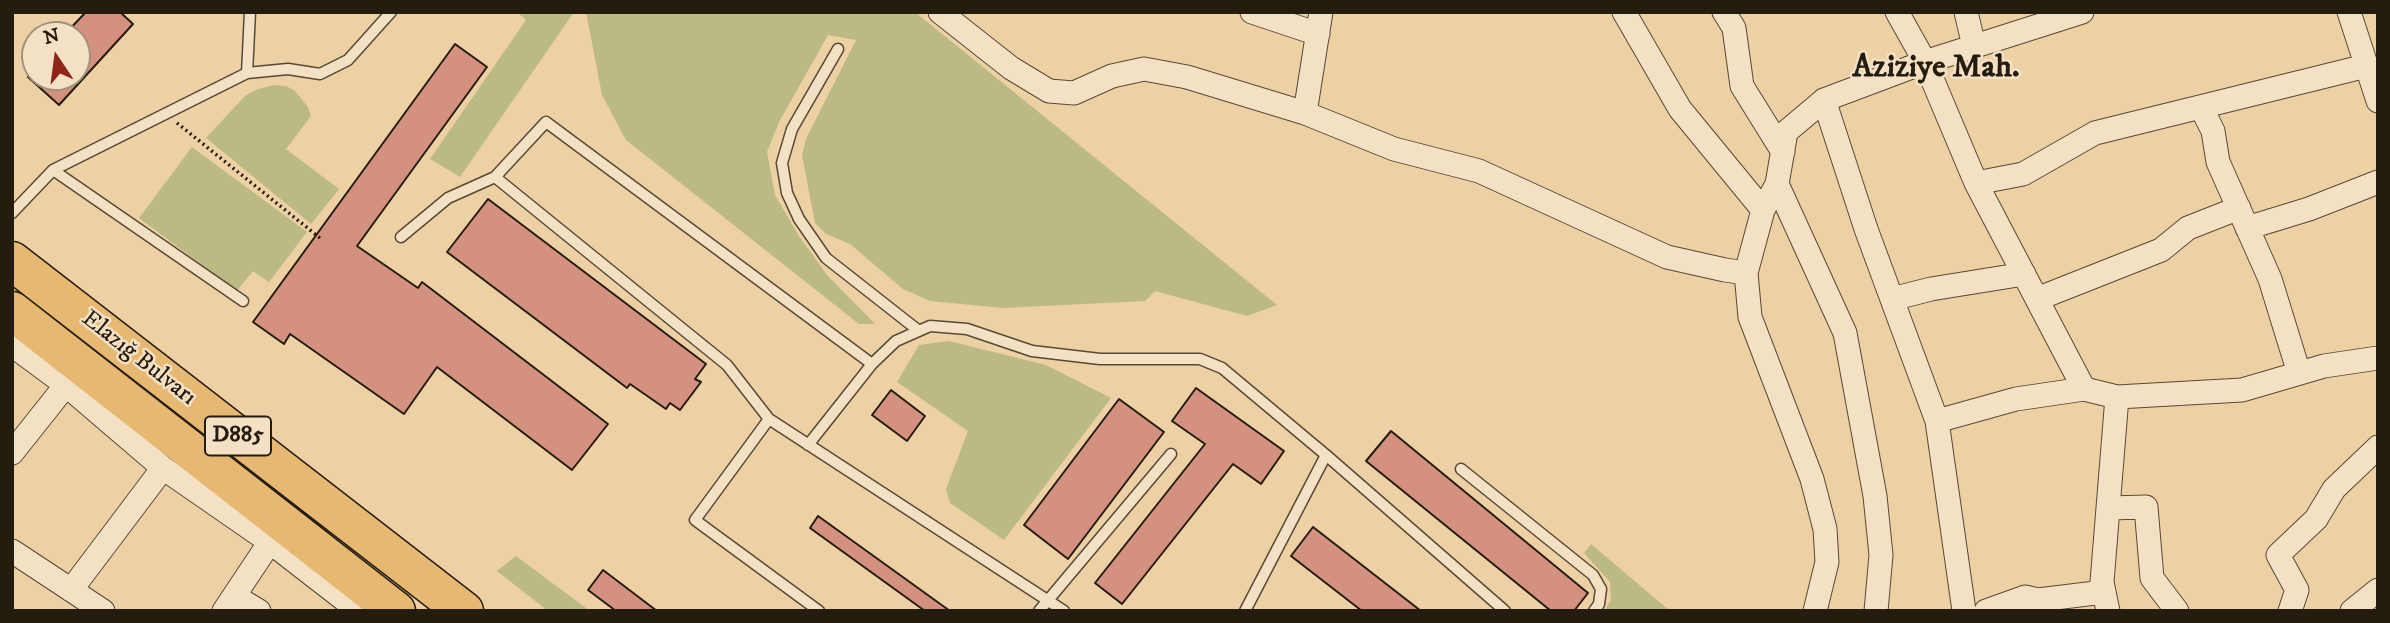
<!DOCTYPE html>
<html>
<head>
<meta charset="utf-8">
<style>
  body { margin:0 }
  #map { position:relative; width:2390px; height:623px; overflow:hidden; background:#eed0a5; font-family:"IM FELL DW Pica",serif }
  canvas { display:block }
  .frame { position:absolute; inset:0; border:14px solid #251c10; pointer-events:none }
  .north { position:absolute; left:21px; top:21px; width:70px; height:70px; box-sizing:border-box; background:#f4e0c4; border:2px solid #a1927c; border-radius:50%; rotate:347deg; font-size:19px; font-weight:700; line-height:28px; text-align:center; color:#251c10 }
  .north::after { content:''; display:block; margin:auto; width:24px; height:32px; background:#8f2418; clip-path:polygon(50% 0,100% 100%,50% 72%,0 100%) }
</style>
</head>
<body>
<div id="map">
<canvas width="2390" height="623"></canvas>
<div class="frame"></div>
<div class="north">N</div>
</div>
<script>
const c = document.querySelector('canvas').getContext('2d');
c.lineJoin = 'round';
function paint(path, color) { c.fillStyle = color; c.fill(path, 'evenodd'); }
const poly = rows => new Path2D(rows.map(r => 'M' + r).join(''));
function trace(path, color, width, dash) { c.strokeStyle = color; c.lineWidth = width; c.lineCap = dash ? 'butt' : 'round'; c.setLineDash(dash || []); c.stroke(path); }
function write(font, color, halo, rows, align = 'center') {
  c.font = font + ' "IM FELL DW Pica",serif'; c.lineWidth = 5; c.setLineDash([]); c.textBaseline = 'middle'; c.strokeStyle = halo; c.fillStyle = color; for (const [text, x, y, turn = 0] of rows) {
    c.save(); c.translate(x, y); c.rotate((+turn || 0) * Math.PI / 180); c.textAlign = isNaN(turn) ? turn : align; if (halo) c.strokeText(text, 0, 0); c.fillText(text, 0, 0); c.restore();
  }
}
const green = poly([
  [517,12,574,12,460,177,430,159,526,20],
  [586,12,915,12,1277,305,1247,316,1155,291,1145,301,1004,308,930,301,903,289,850,244,826,234,815,223,802,155,806,139,856,40,828,35,779,122,767,152,775,195,799,236,827,275,875,324,859,324,626,140,602,95],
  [274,85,286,86,294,90,308,107,311,116,286,149,339,189,311,224,206,138,245,96,258,89],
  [192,147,307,232,269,282,253,271,237,291,139,218],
  [949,341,1046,365,1111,398,1004,540,950,503,946,489,968,431,897,382,919,345],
  [1591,544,1670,611,1604,611,1611,600,1610,582,1584,553],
  [516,556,590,611,548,611,497,571]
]);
const building = poly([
  [86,12,120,12,133,24,59,105,28,77,77,77,77,35,64,35,86,12],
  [455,44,487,67,357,246,418,288,422,282,608,424,572,470,437,367,404,414,290,334,284,344,253,322,455,44],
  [488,199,706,364,695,379,701,382,680,410,670,403,666,409,630,384,627,388,447,252,488,199],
  [1196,388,1284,451,1261,484,1233,464,1122,604,1095,583,1205,444,1172,421,1196,388],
  [891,390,925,416,907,441,872,415,891,390],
  [1119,399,1164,432,1068,559,1024,525,1119,399],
  [1391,431,1588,593,1574,611,1551,611,1366,461,1391,431],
  [818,516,950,611,925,611,810,528,818,516],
  [1313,527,1421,611,1362,611,1291,556,1313,527],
  [603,570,657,611,616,611,588,590,603,570]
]);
const path = poly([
  [177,123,320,238]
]);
const lane = poly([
  [838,49,792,129,782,163,787,193,799,219,826,258,919,331],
  [247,73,250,12],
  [53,170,243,301],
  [495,177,727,365,769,419,1064,611],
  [12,213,53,170,247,73,288,69,320,74,348,60,391,12],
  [401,237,448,198,495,177,546,122,872,364],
  [769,419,695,520,819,611],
  [808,445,872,364,896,341,930,326,967,329,1032,351,1100,359,1200,359,1222,368,1326,455,1245,611],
  [1326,455,1505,611],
  [1461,469,1593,575,1601,589,1599,604,1594,611],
  [1039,611,1171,454]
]);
const street = poly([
  [940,12,1011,68,1049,91,1074,93,1112,76,1144,69,1187,77,1305,113,1394,149,1479,171,1667,257,1725,270,1746,273],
  [1252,12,1318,34],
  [1624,12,1680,109,1763,210],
  [1724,12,1734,28,1742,86,1783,152],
  [1897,12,1925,62,1976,183,2084,389],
  [1966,12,1974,46],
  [2349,12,2378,101],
  [1824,100,1866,229,1937,421,1964,611],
  [2201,107,2213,131,2218,162,2270,279,2299,373],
  [1305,113,1321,12],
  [1976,183,2023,174,2095,133,2366,66],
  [1777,184,1845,333,1875,496,1881,555,1876,611],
  [2247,228,2309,209,2378,182],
  [1892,299,1931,289,2024,274],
  [2037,299,2161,250,2188,228,2239,208],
  [12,345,66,385,163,468,270,542,359,611],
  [1937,421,2016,399,2084,389,2117,397,2242,390,2324,366,2378,358],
  [12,453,66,385],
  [2108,508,2146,507,2152,578,2177,611],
  [12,551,103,611],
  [71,590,163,468],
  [234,596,259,611],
  [224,611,270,542],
  [1815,611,1827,562,1825,529,1812,479,1750,317,1746,273,1763,210,1777,184,1786,132,1824,100,1925,62,2082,12],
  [1986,611,2025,597,2038,600,2104,592],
  [2108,611,2102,582,2117,397],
  [2290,611,2297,590,2278,555,2316,519,2334,489,2378,447],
  [2352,611,2378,590]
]);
const highway = poly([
  [12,261,464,611],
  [12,311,396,611]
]);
const shields = [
  [238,436,66]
];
const shieldNames = [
  ["D885",238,436]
];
const streetNames = [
  ["Elazığ Bulvarı",138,359,38]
];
const districtNames = [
  ["Aziziye Mah.",1936,69]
];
paint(green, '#bcba83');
paint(building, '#d4917f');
trace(building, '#251c10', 2);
trace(lane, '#574935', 13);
trace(street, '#574935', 25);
trace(highway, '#251c10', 41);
trace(path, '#251c10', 3.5, [2, 3.5]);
trace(lane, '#f4e0c4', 10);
trace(street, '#f4e0c4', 23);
trace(highway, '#e7b872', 38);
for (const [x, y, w] of shields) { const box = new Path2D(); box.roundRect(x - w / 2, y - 19.5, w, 39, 5); c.fillStyle = '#f4e0c4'; c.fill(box); trace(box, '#251c10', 2); }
write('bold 23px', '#251c10', null, shieldNames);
write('24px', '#251c10', '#f4e0c4', streetNames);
write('bold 32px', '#251c10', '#f4e0c4', districtNames);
</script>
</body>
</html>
